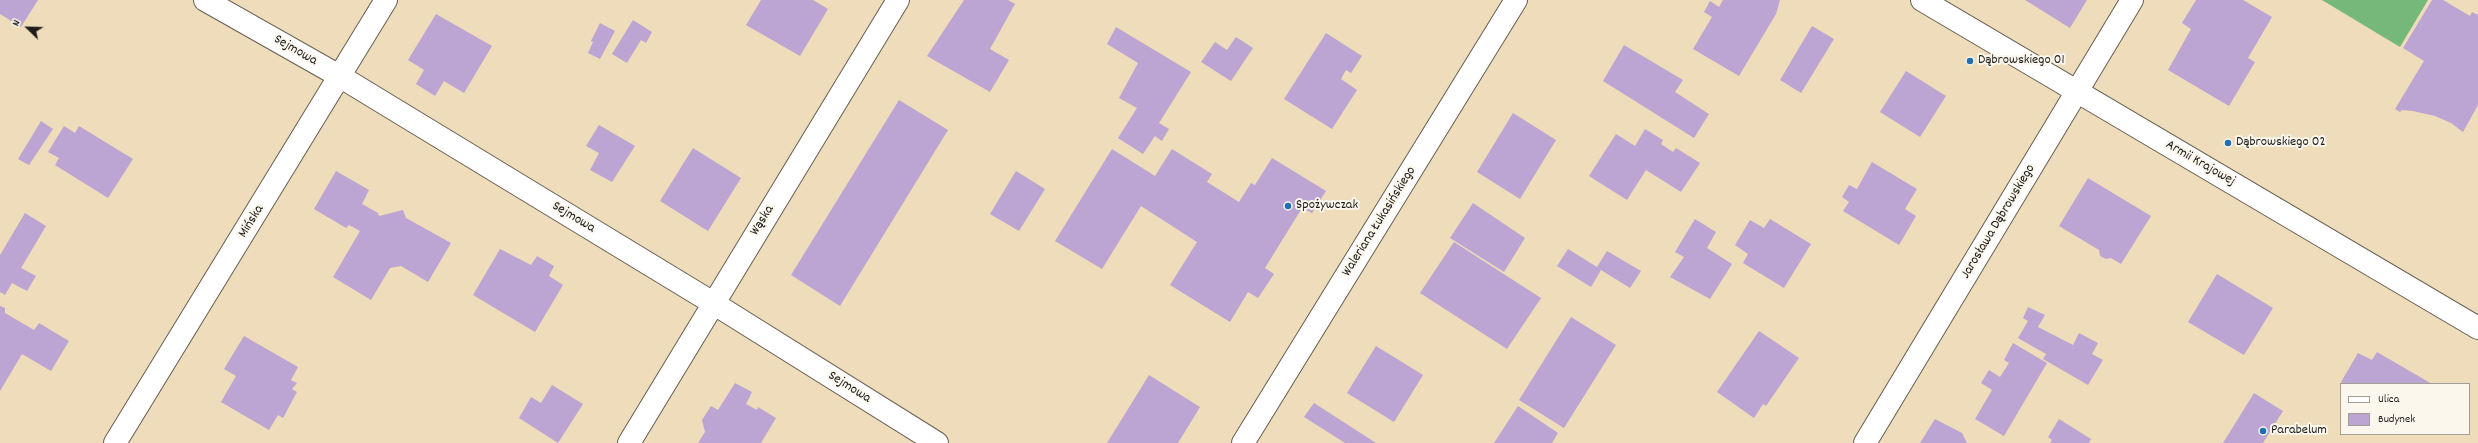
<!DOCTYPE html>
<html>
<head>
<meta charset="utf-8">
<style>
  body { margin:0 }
  #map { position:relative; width:2478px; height:443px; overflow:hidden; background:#eedcba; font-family:Dekko,sans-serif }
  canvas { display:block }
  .legend { position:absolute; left:2340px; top:383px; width:130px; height:52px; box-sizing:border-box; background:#fbf7ec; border:1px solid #a29f99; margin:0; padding:5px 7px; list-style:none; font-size:12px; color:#1c1c1c }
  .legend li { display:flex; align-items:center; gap:8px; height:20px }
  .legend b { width:20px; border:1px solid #a29f99 }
  .north { position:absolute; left:8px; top:8px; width:40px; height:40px; -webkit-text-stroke:3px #fbf7ec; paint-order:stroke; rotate:293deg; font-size:11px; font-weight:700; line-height:16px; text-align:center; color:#1c1c1c }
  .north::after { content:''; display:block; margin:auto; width:14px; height:18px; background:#1c1c1c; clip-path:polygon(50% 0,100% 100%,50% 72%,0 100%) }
</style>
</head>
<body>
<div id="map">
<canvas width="2478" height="443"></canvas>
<ul class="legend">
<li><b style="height:5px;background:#fff"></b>Ulica</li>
<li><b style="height:11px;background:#bca5d2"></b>Budynek</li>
</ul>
<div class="north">N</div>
</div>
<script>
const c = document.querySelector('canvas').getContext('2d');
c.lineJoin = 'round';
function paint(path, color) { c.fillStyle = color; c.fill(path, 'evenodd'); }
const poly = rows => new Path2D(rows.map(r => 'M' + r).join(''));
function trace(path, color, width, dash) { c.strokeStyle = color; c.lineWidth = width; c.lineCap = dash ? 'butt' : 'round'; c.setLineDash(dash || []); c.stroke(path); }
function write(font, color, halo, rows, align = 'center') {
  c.font = font + ' Dekko,sans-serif'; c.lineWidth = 4; c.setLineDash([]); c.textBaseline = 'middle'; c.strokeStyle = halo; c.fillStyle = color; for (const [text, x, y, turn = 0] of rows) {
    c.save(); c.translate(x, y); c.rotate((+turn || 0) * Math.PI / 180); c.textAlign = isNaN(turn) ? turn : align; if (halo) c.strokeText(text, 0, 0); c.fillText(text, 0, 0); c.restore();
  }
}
const forest = poly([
  [2322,0,2428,0,2400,47]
]);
const building = poly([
  [0,0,38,0,21,27,0,14],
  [761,0,813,0,828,9,800,56,746,25],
  [964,0,1008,0,1015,4,990,49,1009,60,990,92,927,56],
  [1723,0,1780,0,1776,14,1739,76,1693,49,1712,17,1704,12,1710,1,1719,7],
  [2025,0,2087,0,2070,28],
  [2196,0,2243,0,2272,17,2248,58,2255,62,2229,106,2168,70,2191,29,2182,23],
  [2432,0,2443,0,2470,16,2472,12,2478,15,2478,105,2463,132,2451,123,2435,116,2413,111,2402,110,2400,112,2395,109,2424,61,2403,48],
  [436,14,492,46,464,93,444,81,435,96,416,84,424,70,408,60],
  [633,20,652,32,646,43,641,40,627,63,612,54],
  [600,23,615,31,600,59,588,53,593,42,591,41],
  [1812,26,1834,39,1801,93,1780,80],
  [1116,27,1191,72,1159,123,1169,129,1162,141,1155,136,1143,154,1118,138,1137,108,1119,98,1138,63,1107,44],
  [1326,33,1362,56,1351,73,1346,70,1341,79,1357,90,1332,129,1284,99],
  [1236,37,1253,48,1231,81,1201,62,1215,42,1227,50],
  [1624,45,1683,80,1675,92,1709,114,1694,138,1603,81],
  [1906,71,1946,96,1920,137,1880,112],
  [899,100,948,130,840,306,791,275],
  [1513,113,1556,140,1520,199,1477,172],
  [41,121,53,129,29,165,18,159],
  [599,125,635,146,612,182,590,170,599,153,586,146],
  [64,126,75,133,79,126,133,159,108,198,55,165,59,158,48,152],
  [1645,129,1663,140,1661,144,1673,152,1676,148,1700,163,1681,192,1646,170,1627,200,1589,176,1616,134,1635,146],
  [693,148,741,178,708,231,660,201],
  [1112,149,1155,176,1172,149,1212,174,1207,182,1239,202,1251,183,1255,185,1272,158,1326,191,1312,213,1302,208,1265,268,1274,274,1258,298,1248,292,1230,322,1170,285,1197,242,1141,206,1102,269,1055,241],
  [1872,162,1917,189,1905,209,1916,216,1899,245,1843,211,1849,202,1842,197,1849,185,1857,189],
  [336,171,369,190,362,204,378,213,379,216,403,210,406,218,451,243,428,282,401,266,390,268,371,300,333,277,360,231,349,225,346,228,314,209],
  [1016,171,1045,189,1019,231,990,214],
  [2088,178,2151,216,2121,264,2111,258,2106,259,2100,256,2099,250,2059,226],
  [1473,203,1525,238,1504,272,1450,238],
  [25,213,46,226,21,268,36,276,27,291,12,283,5,295,0,292,0,255],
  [1695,219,1716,232,1707,248,1732,264,1710,299,1670,277,1684,257,1675,252],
  [1770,219,1811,244,1784,288,1743,263,1748,254,1735,245,1750,220,1764,228],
  [1454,242,1541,298,1507,349,1420,293],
  [500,249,531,265,537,256,554,266,549,276,563,285,535,332,473,295],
  [1568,249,1597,267,1607,251,1641,271,1630,288,1601,270,1591,287,1557,266],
  [2217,274,2273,308,2244,355,2188,322],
  [0,306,5,308,5,313,34,330,39,323,69,341,51,371,22,354,0,391],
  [2028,307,2045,315,2038,327,2073,345,2079,333,2098,343,2092,354,2103,360,2088,385,2043,359,2046,354,2018,338,2028,321,2023,318],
  [1571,317,1616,345,1564,428,1519,400],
  [1759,331,1799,358,1766,406,1763,404,1754,418,1717,392],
  [244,336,298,367,291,380,297,383,292,389,297,392,283,418,278,415,269,430,221,402,236,376,224,369],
  [2013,343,2047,363,2004,436,1975,419,1992,390,1981,383,1989,370,2000,377,2009,363,2004,360],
  [1376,346,1423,375,1394,422,1347,393],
  [2377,352,2432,384,2344,384,2341,382,2358,353,2372,360],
  [1149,375,1200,407,1178,443,1107,443],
  [735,383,752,392,746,404,757,410,758,407,776,418,761,443,698,443,705,432,702,420,711,406,718,410],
  [552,385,583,404,558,443,519,418,531,397,541,403],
  [2254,393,2283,411,2263,443,2223,443],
  [1314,403,1376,443,1345,443,1304,417],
  [1518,406,1558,433,1552,443,1494,443],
  [1935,419,1962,433,1967,443,1920,443],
  [2059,419,2091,439,2089,443,2050,443,2052,440,2048,437]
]);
const minor = poly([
  [205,0,341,77,713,303,937,443],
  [1922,0,2478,328],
  [115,443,386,0],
  [629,443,898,0],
  [1243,443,1516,0],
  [1865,443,2132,0]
]);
const markers = [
  [1970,61,4,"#1f6fb2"],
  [2228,143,4,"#1f6fb2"],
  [1288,206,4,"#1f6fb2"],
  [2263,431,4,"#1f6fb2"]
];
const streetNames = [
  ["Sejmowa",295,51,30],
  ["Armii Krajowej",2200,164,30],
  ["Sejmowa",573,218,31],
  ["Wąska",763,221,-58],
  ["Mińska",252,222,-58],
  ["Waleriana Łukasińskiego",1380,222,-58],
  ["Jarosława Dąbrowskiego",1999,222,-59],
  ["Sejmowa",849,388,32]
];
const poiNames = [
  ["Dąbrowskiego 01",1978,61],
  ["Dąbrowskiego 02",2236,143],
  ["Spożywczak",1296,206],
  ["Parabelum",2271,431]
];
paint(forest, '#76b87a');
paint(building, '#bca5d2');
trace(minor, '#665f53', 24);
trace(minor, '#fff', 22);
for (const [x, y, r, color] of markers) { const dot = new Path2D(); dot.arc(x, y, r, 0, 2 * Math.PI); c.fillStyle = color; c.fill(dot); trace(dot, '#fbf7ec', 1.5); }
write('14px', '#1c1c1c', '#fbf7ec', streetNames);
write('14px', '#1c1c1c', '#fbf7ec', poiNames, 'left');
</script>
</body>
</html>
